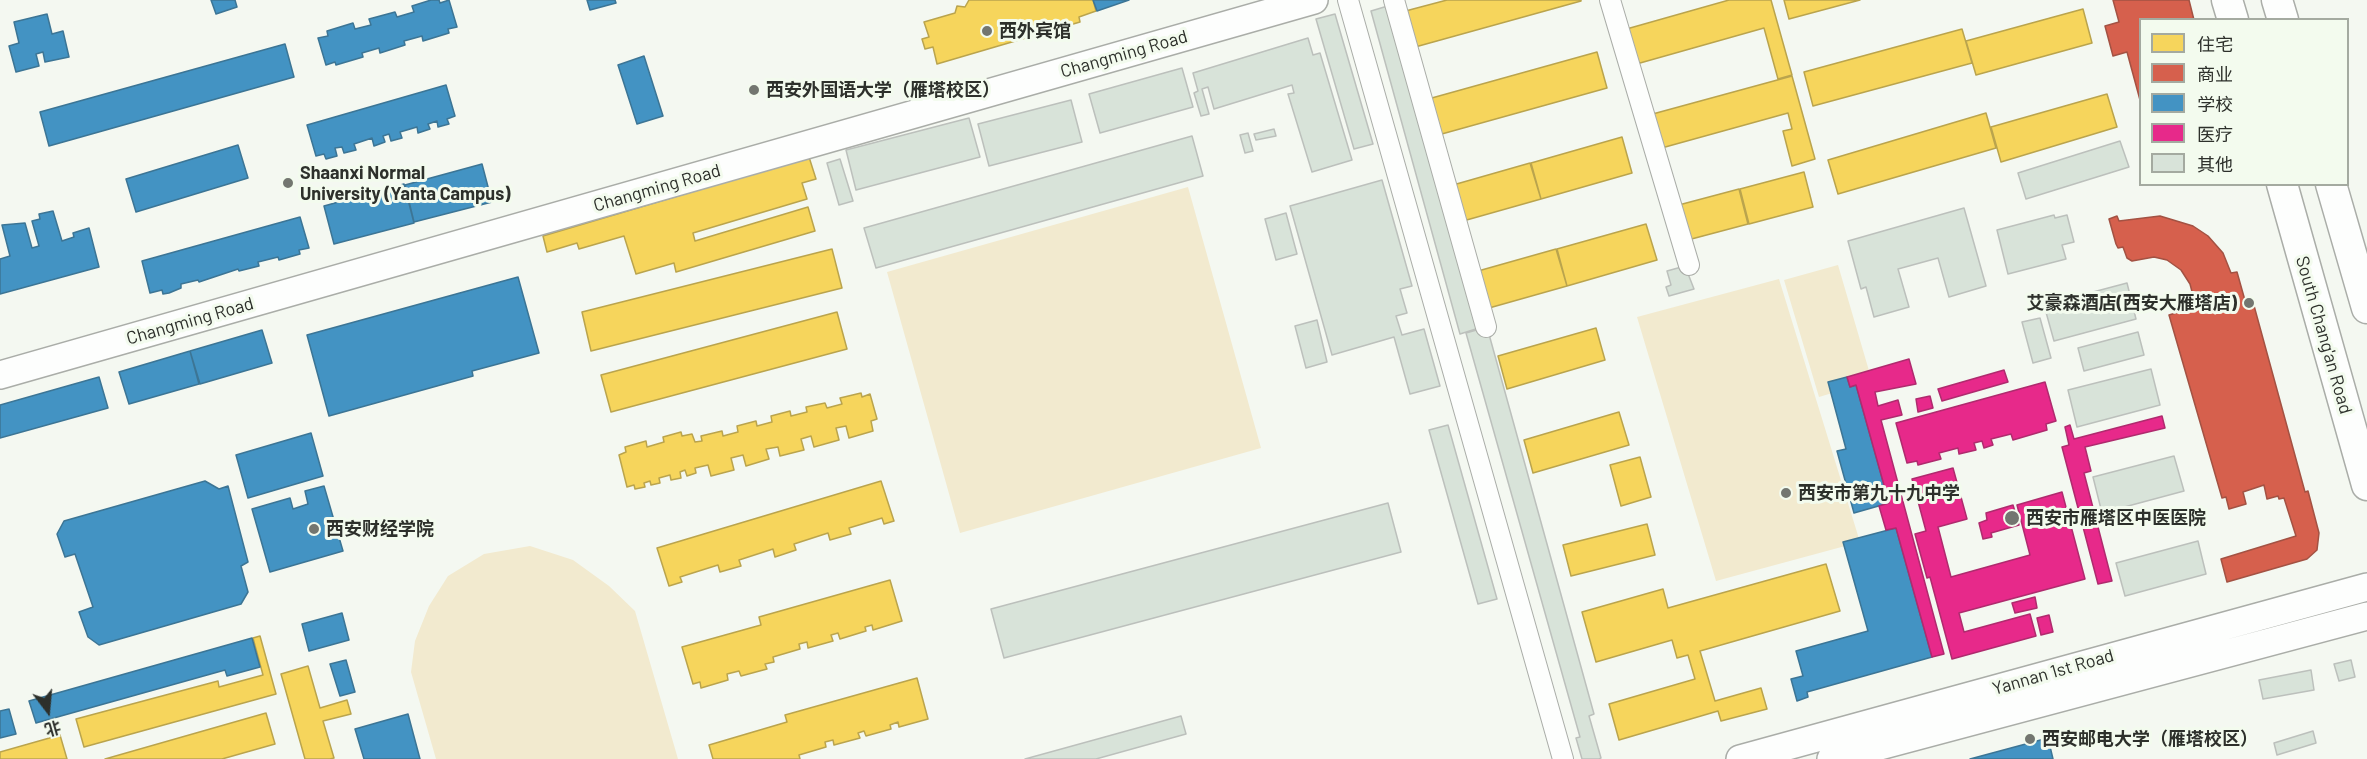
<!DOCTYPE html>
<html>
<head>
<meta charset="utf-8">
<style>
  body { margin:0 }
  #map { position:relative; width:2367px; height:759px; overflow:hidden; background:#f4f8f1; font-family:Barlow,"Noto Sans SC",sans-serif }
  canvas { display:block }
  .legend { position:absolute; left:2139px; top:18px; width:210px; height:168px; box-sizing:border-box; background:#f3fbee; border:2px solid #a4aaa0; margin:0; padding:8px 10px; list-style:none; font-size:18px; color:#2d302b }
  .legend li { display:flex; align-items:center; gap:12px; height:30px }
  .legend b { width:30px; border:2px solid #a4aaa0 }
  .north { position:absolute; left:18px; top:681px; width:60px; height:60px; -webkit-text-stroke:4px #f3fbee; paint-order:stroke; rotate:164deg; font-size:16px; font-weight:700; line-height:24px; text-align:center; color:#2d302b }
  .north::after { content:''; display:block; margin:auto; width:21px; height:27px; background:#2d302b; clip-path:polygon(50% 0,100% 100%,50% 72%,0 100%) }
</style>
</head>
<body>
<div id="map">
<canvas width="2367" height="759"></canvas>
<ul class="legend">
<li><b style="height:16px;background:#f6d55c"></b>住宅</li>
<li><b style="height:16px;background:#d6604d"></b>商业</li>
<li><b style="height:16px;background:#4393c3"></b>学校</li>
<li><b style="height:16px;background:#e7298a"></b>医疗</li>
<li><b style="height:16px;background:#d8e3d9"></b>其他</li>
</ul>
<div class="north">北</div>
</div>
<script>
const c = document.querySelector('canvas').getContext('2d');
c.lineJoin = 'round';
function paint(path, color) { c.fillStyle = color; c.fill(path, 'evenodd'); }
const poly = rows => new Path2D(rows.map(r => 'M' + r).join(''));
function trace(path, color, width, dash) { c.strokeStyle = color; c.lineWidth = width; c.lineCap = dash ? 'butt' : 'round'; c.setLineDash(dash || []); c.stroke(path); }
function write(font, color, halo, rows, align = 'center') {
  c.font = font + ' Barlow,"Noto Sans SC",sans-serif'; c.lineWidth = 6; c.setLineDash([]); c.textBaseline = 'middle'; c.strokeStyle = halo; c.fillStyle = color; for (const [text, x, y, turn = 0] of rows) {
    c.save(); c.translate(x, y); c.rotate((+turn || 0) * Math.PI / 180); c.textAlign = isNaN(turn) ? turn : align; if (halo) c.strokeText(text, 0, 0); c.fillText(text, 0, 0); c.restore();
  }
}
const green = poly([
  [1188,187,1261,448,960,533,887,272],
  [1838,265,1872,381,1819,397,1784,280],
  [1779,279,1860,542,1716,581,1637,317],
  [530,546,573,560,609,586,635,611,678,759,436,759,411,672,415,641,429,606,448,576,484,554]
]);
const homes = poly([
  [969,0,1093,0,1096,11,1079,17,1080,22,937,64,933,47,925,49,922,39,929,37,924,22,955,13,957,6,965,7,969,0],
  [1447,0,1581,0,1581,1,1408,49,1398,13,1447,0],
  [1729,0,1771,0,1792,75,1778,79,1764,28,1633,65,1623,30,1729,0],
  [1784,0,1860,0,1789,19,1784,0],
  [2083,9,2092,43,1976,75,1966,41,2083,9],
  [1962,29,1972,63,1813,106,1804,72,1962,29],
  [1597,52,1607,88,1431,137,1421,101,1597,52],
  [1792,76,1815,159,1792,166,1783,131,1792,129,1788,113,1658,149,1649,115,1792,76],
  [2107,94,2117,127,2001,162,1991,127,2107,94],
  [1986,113,1996,148,1838,194,1828,160,1986,113],
  [1622,137,1632,173,1541,199,1531,163,1622,137],
  [809,157,816,179,802,183,807,199,693,233,695,241,808,207,815,231,676,272,674,263,636,274,624,236,579,249,577,243,547,252,543,236,809,157],
  [1530,163,1541,199,1456,223,1446,187,1530,163],
  [1804,172,1813,207,1749,224,1740,189,1804,172],
  [1739,189,1748,224,1684,241,1675,206,1739,189],
  [1646,224,1657,260,1567,286,1557,249,1646,224],
  [832,249,842,288,591,351,582,312,832,249],
  [1556,249,1567,286,1482,310,1471,273,1556,249],
  [837,312,847,349,611,412,601,375,837,312],
  [1596,328,1605,360,1507,389,1498,356,1596,328],
  [861,393,862,397,870,394,877,419,871,421,873,431,849,438,846,426,836,428,839,440,814,447,811,436,801,439,804,450,780,456,778,447,766,449,769,459,746,466,743,455,731,458,734,470,711,476,708,465,695,468,696,473,687,476,685,470,680,472,681,478,671,480,670,475,659,478,660,483,651,485,650,481,644,483,645,487,635,489,634,485,627,487,619,455,626,452,625,447,646,441,647,447,664,442,663,437,681,432,682,436,692,434,695,442,702,441,701,436,722,431,723,436,738,432,737,426,756,421,757,426,772,422,771,416,790,411,791,416,807,412,806,407,825,403,827,408,842,404,840,398,861,393],
  [1619,412,1629,445,1533,473,1524,440,1619,412],
  [1640,457,1651,497,1621,506,1610,465,1640,457],
  [881,481,894,521,884,524,882,518,849,528,851,534,830,540,828,533,794,544,796,550,775,557,773,549,739,560,741,566,720,572,718,565,680,577,682,582,669,586,657,548,881,481],
  [1647,524,1655,555,1571,576,1563,545,1647,524],
  [1826,564,1840,611,1700,651,1715,701,1761,688,1767,709,1721,721,1718,711,1619,740,1609,704,1695,679,1688,655,1677,658,1672,640,1596,662,1582,612,1663,589,1668,608,1826,564],
  [890,580,902,621,873,630,872,625,865,627,866,631,840,639,838,633,831,635,833,641,808,648,807,642,799,644,800,649,773,657,774,662,765,664,767,669,741,676,739,671,727,674,728,680,701,688,700,682,693,684,682,647,761,625,759,617,890,580],
  [260,636,276,694,84,747,76,719,218,681,219,687,263,675,253,638,260,636],
  [308,666,320,708,347,700,351,714,323,721,334,758,330,759,305,759,281,674,308,666],
  [917,678,928,719,899,727,898,722,890,725,891,729,866,736,864,731,858,733,860,738,834,745,833,740,825,742,826,747,799,755,800,759,713,759,709,745,787,722,785,715,917,678],
  [266,713,275,744,222,759,105,759,266,713],
  [60,735,67,759,0,759,0,752,60,735]
]);
const shops = poly([
  [2113,0,2189,0,2194,20,2140,20,2140,100,2127,52,2113,56,2105,26,2119,22,2113,0],
  [2117,216,2119,221,2160,216,2193,226,2208,236,2223,253,2231,273,2237,272,2246,304,2253,302,2305,492,2308,491,2319,533,2317,550,2307,559,2227,582,2221,559,2296,536,2284,498,2279,499,2278,496,2267,499,2264,485,2243,492,2246,504,2229,509,2226,497,2222,498,2169,315,2196,307,2190,284,2181,270,2167,260,2154,257,2132,261,2127,258,2123,247,2118,248,2116,244,2109,219,2117,216]
]);
const schools = poly([
  [211,0,235,0,237,7,216,14,211,0],
  [431,0,439,0,440,3,449,0,457,27,448,29,449,33,423,41,422,36,404,41,405,45,380,53,379,48,362,53,363,57,336,65,335,62,326,65,318,38,328,36,327,31,353,23,355,29,371,25,369,19,395,12,397,17,414,12,412,6,431,0],
  [587,0,615,0,616,3,590,10,587,0],
  [1093,0,1129,0,1097,11,1093,0],
  [47,14,52,34,63,31,69,57,45,62,43,52,36,54,39,66,16,72,9,46,19,43,14,22,47,14],
  [285,44,294,77,49,146,40,112,285,44],
  [644,56,663,116,637,124,618,65,644,56],
  [446,85,455,116,447,119,449,124,438,127,437,121,428,124,430,129,418,133,417,127,400,132,402,138,391,141,389,134,383,136,385,142,374,146,372,138,354,144,356,150,344,153,342,147,335,148,337,156,326,159,324,154,316,156,307,125,446,85],
  [238,145,248,178,136,212,126,179,238,145],
  [482,164,492,202,414,222,405,185,482,164],
  [404,184,414,223,334,244,324,206,404,184],
  [53,211,62,241,74,237,73,233,89,228,99,267,0,294,0,259,10,256,2,225,25,223,32,248,39,246,32,221,40,219,39,214,53,211],
  [300,217,309,248,299,250,300,254,279,260,278,257,258,262,259,266,239,271,238,269,199,282,198,280,181,284,181,288,169,293,163,294,162,290,150,293,142,261,300,217],
  [518,277,539,353,472,371,473,376,329,416,307,335,518,277],
  [262,330,272,363,200,384,190,351,262,330],
  [190,351,199,384,129,404,119,372,190,351],
  [99,377,108,408,0,438,0,405,99,377],
  [1847,377,1850,387,1856,385,1889,503,1854,513,1837,451,1846,449,1828,382,1847,377],
  [311,433,323,476,248,498,236,455,311,433],
  [205,481,219,489,228,486,248,562,241,566,248,592,241,604,99,645,88,637,79,612,93,607,75,554,65,557,57,534,64,521,205,481],
  [324,486,343,551,270,572,252,509,290,498,293,509,308,504,305,491,324,486],
  [1896,528,1932,657,1807,692,1808,697,1797,701,1791,679,1803,676,1796,651,1868,631,1843,542,1896,528],
  [342,613,349,640,309,651,302,624,342,613],
  [252,638,260,667,227,676,225,670,36,723,29,701,252,638],
  [346,660,355,692,340,696,330,664,346,660],
  [9,709,16,734,0,738,0,711,9,709],
  [408,714,420,759,364,759,355,729,408,714],
  [2048,738,2053,759,1970,759,2048,738]
]);
const health = poly([
  [1909,359,1916,384,1875,392,1878,406,1898,400,1902,415,1881,420,1944,654,1932,657,1896,528,1886,530,1879,506,1889,503,1856,385,1850,387,1847,377,1909,359],
  [2004,370,2008,382,1942,401,1938,389,2004,370],
  [2045,382,2056,421,2046,424,2047,430,2013,440,2011,434,1991,439,1993,445,1984,448,1982,441,1974,443,1976,450,1959,454,1958,448,1939,453,1941,459,1918,465,1917,461,1907,463,1896,423,2045,382],
  [1930,396,1933,408,1918,412,1916,399,1930,396],
  [2162,416,2165,428,2085,447,2091,471,2084,473,2112,581,2098,584,2062,447,2069,445,2065,427,2070,425,2074,439,2162,416],
  [1953,468,1967,519,1938,527,1951,577,2030,555,2017,505,2062,492,2085,579,1959,613,1964,632,2030,614,2036,636,1952,659,1930,577,1927,578,1915,534,1926,531,1912,479,1953,468],
  [2013,505,2019,525,1991,533,1992,537,1983,539,1979,523,1987,520,1986,513,2013,505],
  [2035,597,2037,608,2015,613,2012,603,2035,597],
  [2049,615,2053,632,2041,635,2037,618,2049,615]
]);
const building = poly([
  [1391,5,1479,328,1460,334,1371,11,1391,5],
  [1335,14,1373,144,1354,149,1316,19,1335,14],
  [1308,38,1313,55,1320,53,1352,160,1312,172,1288,94,1294,93,1292,85,1214,109,1208,87,1202,89,1209,114,1201,116,1194,93,1198,91,1193,73,1308,38],
  [1182,68,1193,107,1100,133,1089,94,1182,68],
  [1071,100,1082,142,989,166,978,124,1071,100],
  [969,118,980,157,856,190,846,150,969,118],
  [1274,129,1276,136,1256,140,1254,134,1274,129],
  [1248,133,1253,151,1245,153,1240,135,1248,133],
  [1192,136,1203,176,876,268,864,228,1192,136],
  [2120,141,2129,167,2026,199,2018,173,2120,141],
  [840,159,853,201,839,205,827,163,840,159],
  [1382,180,1412,286,1400,289,1407,313,1396,316,1402,335,1424,329,1440,386,1410,394,1394,337,1332,355,1290,206,1382,180],
  [1964,208,1986,286,1949,297,1938,258,1898,269,1909,307,1874,317,1866,287,1861,289,1848,241,1964,208],
  [1286,213,1297,254,1276,260,1265,219,1286,213],
  [2054,215,2055,218,2067,215,2074,242,2062,245,2066,259,2008,274,1997,230,2054,215],
  [1685,266,1694,289,1669,296,1666,287,1671,285,1667,271,1685,266],
  [2127,283,2136,319,2054,341,2044,305,2127,283],
  [2040,318,2051,358,2033,363,2022,322,2040,318],
  [1317,320,1327,362,1306,368,1295,326,1317,320],
  [1487,327,1594,714,1589,716,1601,758,1599,759,1582,759,1576,738,1580,737,1466,333,1487,327],
  [2138,332,2144,355,2084,371,2078,348,2138,332],
  [2151,369,2160,405,2077,427,2068,390,2151,369],
  [1448,425,1497,599,1478,604,1429,430,1448,425],
  [2174,456,2184,491,2102,513,2093,477,2174,456],
  [1388,503,1401,552,1004,658,991,609,1388,503],
  [2198,541,2206,574,2125,596,2116,563,2198,541],
  [2351,660,2355,677,2339,681,2334,664,2351,660],
  [2311,670,2314,690,2263,699,2259,680,2311,670],
  [1181,716,1186,734,1096,759,1025,759,1181,716],
  [2313,731,2316,743,2277,755,2274,743,2313,731]
]);
const street = poly([
  [1348,0,1563,759],
  [1394,0,1486,327],
  [1610,0,1689,265]
]);
const secondary = poly([
  [0,375,1314,0],
  [1740,759,2367,587],
  [1831,759,2367,616]
]);
const primary = poly([
  [2227,0,2233,20],
  [2277,0,2283,20],
  [2282,184,2367,485],
  [2331,184,2367,308]
]);
const markers = [
  [987,31,6,"#737670"],
  [754,90,6,"#737670"],
  [288,183,6,"#737670"],
  [2249,303,6,"#737670"],
  [1786,493,6,"#737670"],
  [2012,518,8,"#737670"],
  [314,529,6,"#737670"],
  [2030,739,6,"#737670"]
];
const poiNames = [
  ["西外宾馆",999,31],
  ["西安外国语大学（雁塔校区）",766,90],
  ["Shaanxi Normal",300,173],
  ["University (Yanta Campus)",300,194],
  ["艾豪森酒店(西安大雁塔店)",2237,303,"right"],
  ["西安市第九十九中学",1798,493],
  ["西安市雁塔区中医医院",2026,518],
  ["西安财经学院",326,529],
  ["西安邮电大学（雁塔校区）",2042,739]
];
const streetNames = [
  ["Changming Road",1124,54,-16],
  ["Changming Road",657,188,-16],
  ["Changming Road",190,321,-16],
  ["South Chang'an Road",2324,335,74],
  ["Yannan 1st Road",2053,672,-16]
];
paint(green, '#f2eacf');
paint(homes, '#f6d55c');
trace(homes, '#baa44d', 1.5);
paint(shops, '#d6604d');
trace(shops, '#a35243', 1.5);
paint(schools, '#4393c3');
trace(schools, '#3c7595', 1.5);
paint(health, '#e7298a');
trace(health, '#af2b6e', 1.5);
paint(building, '#d8e3d9');
trace(building, '#bcc0bc', 1.5);
trace(street, '#aaada8', 22);
trace(secondary, '#aaada8', 30);
trace(primary, '#aaada8', 33);
trace(street, '#fdfefd', 20);
trace(secondary, '#fdfefd', 27);
trace(primary, '#fdfefd', 30);
for (const [x, y, r, color] of markers) { const dot = new Path2D(); dot.arc(x, y, r, 0, 2 * Math.PI); c.fillStyle = color; c.fill(dot); trace(dot, '#f3fbee', 2); }
write('bold 18px', '#2d302b', '#f3fbee', poiNames, 'left');
write('18px', '#2d302b', '#f3fbee', streetNames);
</script>
</body>
</html>
